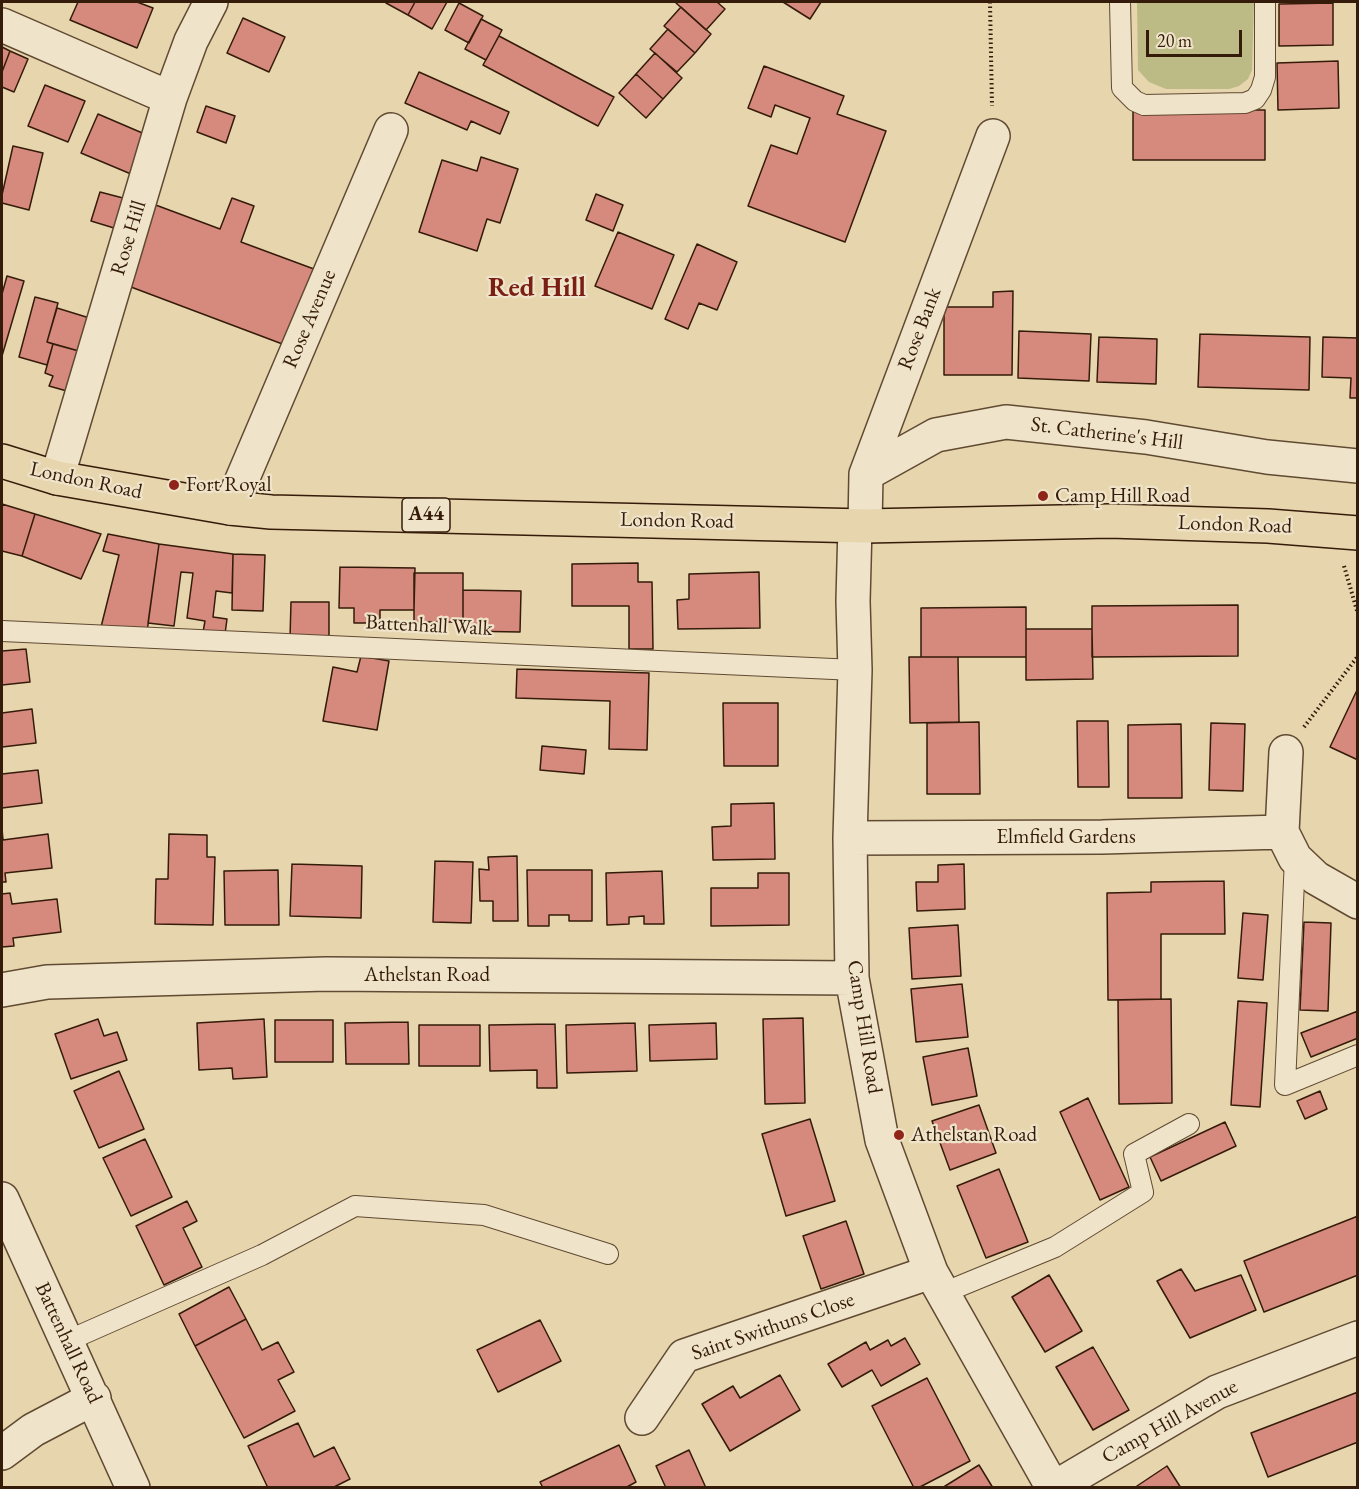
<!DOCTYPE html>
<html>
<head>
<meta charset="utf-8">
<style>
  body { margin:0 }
  #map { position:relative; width:1359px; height:1489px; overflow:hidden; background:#e6d5ad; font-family:"EB Garamond",serif }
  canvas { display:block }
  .frame { position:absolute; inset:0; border:3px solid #351b09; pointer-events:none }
  .scale { position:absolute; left:1146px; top:30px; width:96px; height:27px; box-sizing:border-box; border:3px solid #351b09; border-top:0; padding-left:8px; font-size:18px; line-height:21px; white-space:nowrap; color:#351b09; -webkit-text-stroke:4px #efe4ca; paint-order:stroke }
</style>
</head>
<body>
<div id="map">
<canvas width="1359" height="1489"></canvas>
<div class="frame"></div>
<div class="scale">20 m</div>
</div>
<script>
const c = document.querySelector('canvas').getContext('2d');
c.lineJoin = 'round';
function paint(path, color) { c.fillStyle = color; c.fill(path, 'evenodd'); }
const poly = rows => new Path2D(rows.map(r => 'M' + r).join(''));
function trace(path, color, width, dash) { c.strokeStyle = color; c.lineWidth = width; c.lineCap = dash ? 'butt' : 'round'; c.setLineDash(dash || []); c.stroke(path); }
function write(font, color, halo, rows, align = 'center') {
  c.font = font + ' "EB Garamond",serif'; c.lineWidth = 4.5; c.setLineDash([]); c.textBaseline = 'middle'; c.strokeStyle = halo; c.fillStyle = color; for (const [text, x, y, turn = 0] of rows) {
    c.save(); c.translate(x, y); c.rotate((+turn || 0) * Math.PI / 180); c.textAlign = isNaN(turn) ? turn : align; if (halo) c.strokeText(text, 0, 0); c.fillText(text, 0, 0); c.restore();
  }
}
const green = poly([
  [1137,2,1254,2,1252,70,1248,79,1239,86,1229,89,1166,89,1149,82,1138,70]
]);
const building = poly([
  [78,2,137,2,153,8,137,48,70,20,78,2],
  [386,2,415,2,408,15,386,3,386,2],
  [415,2,447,2,432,29,408,15,415,2],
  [678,2,717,2,725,9,706,30,676,3,678,2],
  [783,2,821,2,810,19,783,2],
  [459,3,483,16,469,43,445,30,459,3],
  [1333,3,1333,45,1279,46,1279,4,1333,3],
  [681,7,711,34,695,53,664,26,681,7],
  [243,18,285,37,269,72,227,53,243,18],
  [481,19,502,30,486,60,465,49,481,19],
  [668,29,695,53,677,72,650,49,668,29],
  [499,36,614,97,598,126,483,65,499,36],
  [2,47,10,51,2,72,2,47],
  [10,51,28,59,14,92,2,87,2,72,10,51],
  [655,53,682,78,663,99,636,74,655,53],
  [1338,61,1339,108,1278,110,1277,63,1338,61],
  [764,66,844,96,837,114,886,131,845,242,748,206,771,145,797,154,810,118,775,105,771,117,748,108,764,66],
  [419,72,509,112,500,134,471,121,467,130,405,103,419,72],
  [636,74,663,99,646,118,619,93,636,74],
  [45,85,85,101,68,142,28,126,45,85],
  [206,106,235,116,226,143,197,132,206,106],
  [1133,110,1265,110,1265,160,1133,160,1133,110],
  [98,114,147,135,131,174,81,153,98,114],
  [13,146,43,153,29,210,2,203,2,195,13,146],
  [481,157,518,169,500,223,487,219,477,251,419,232,442,160,477,171,481,157],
  [100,192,123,198,114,228,91,221,100,192],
  [596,194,623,205,613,231,586,220,596,194],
  [232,198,254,206,241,242,322,272,293,348,123,284,153,204,220,229,232,198],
  [618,232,674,255,652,309,595,286,618,232],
  [697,244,737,262,717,310,699,303,688,329,665,319,697,244],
  [7,276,24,281,2,356,2,294,7,276],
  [1013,291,1012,375,944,375,944,307,993,307,993,292,1013,291],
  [35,297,58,303,47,342,53,344,47,365,19,357,35,297],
  [57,308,96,320,86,353,47,342,57,308],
  [1019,331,1091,334,1089,381,1018,378,1019,331],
  [1200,334,1310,337,1309,390,1198,387,1200,334],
  [1099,337,1157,339,1156,384,1097,382,1099,337],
  [1323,337,1358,338,1358,398,1350,398,1351,378,1322,377,1323,337],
  [53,344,86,353,74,393,49,386,53,376,45,373,53,344],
  [2,504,35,514,22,556,2,551,2,504],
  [35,514,101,534,81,579,22,556,35,514],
  [108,534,159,544,147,632,101,627,119,555,103,551,108,534],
  [159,544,233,554,232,593,216,591,213,617,227,619,225,634,203,632,205,621,187,618,193,573,181,572,174,626,148,623,159,544],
  [233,554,265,555,263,611,232,610,233,554],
  [638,563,638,582,652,582,653,649,629,649,629,606,572,606,572,564,638,563],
  [340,567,415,568,414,610,380,610,380,623,354,623,354,608,339,608,340,567],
  [759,572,760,628,678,629,677,600,689,599,689,574,759,572],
  [414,573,463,573,463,622,414,622,414,573],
  [463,590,521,591,520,632,463,631,463,590],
  [291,602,329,602,329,638,290,638,291,602],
  [1238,605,1238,656,1092,657,1092,606,1238,605],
  [1026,607,1026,657,921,657,921,608,1026,607],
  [1026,629,1092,629,1093,679,1026,680,1026,629],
  [26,649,30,682,2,685,2,651,26,649],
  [361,656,389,661,377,730,323,721,333,667,357,672,361,656],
  [909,657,958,657,959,722,910,723,909,657],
  [517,669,649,673,647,750,609,749,610,701,516,698,517,669],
  [1358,688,1358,760,1330,747,1358,688],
  [723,703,778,703,778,766,724,766,723,703],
  [32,709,36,743,2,747,2,713,32,709],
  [1077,721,1108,721,1109,787,1078,787,1077,721],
  [979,722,980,794,927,794,927,723,979,722],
  [1211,723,1245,724,1243,791,1209,790,1211,723],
  [1181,724,1182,798,1128,798,1128,725,1181,724],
  [542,746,586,750,584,774,540,770,542,746],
  [38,770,42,803,2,808,2,774,38,770],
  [774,803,775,859,713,860,712,827,731,826,731,804,774,803],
  [2,829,3,840,48,834,52,868,5,873,6,882,2,882,2,829],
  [169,834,207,835,207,857,215,857,213,925,155,924,156,879,168,879,169,834],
  [517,856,518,921,493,921,493,901,480,901,479,869,489,870,488,857,517,856],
  [435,861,473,862,471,923,433,922,435,861],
  [292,864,362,866,361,918,290,916,292,864],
  [964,864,965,909,917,911,916,882,938,882,938,865,964,864],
  [278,870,279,925,225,925,224,871,278,870],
  [527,870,592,870,592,921,569,921,569,915,549,915,549,926,528,926,527,870],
  [662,871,664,924,644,924,644,916,629,917,629,924,607,925,606,873,662,871],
  [758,873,789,873,789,925,711,926,711,888,758,888,758,873],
  [1224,881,1225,934,1161,934,1161,999,1108,1000,1107,893,1151,892,1151,882,1224,881],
  [10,893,12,904,57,899,61,932,13,938,14,946,2,947,2,894,10,893],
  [1243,913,1268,915,1263,980,1238,978,1243,913],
  [1304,922,1331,923,1328,1011,1300,1010,1304,922],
  [958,925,961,976,912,979,909,928,958,925],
  [962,984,968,1037,916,1042,911,989,962,984],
  [1171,999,1172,1103,1119,1104,1118,1000,1171,999],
  [1238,1001,1267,1003,1260,1107,1231,1105,1238,1001],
  [1358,1011,1358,1038,1311,1057,1301,1033,1358,1011],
  [803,1018,805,1103,765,1104,763,1019,803,1018],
  [98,1019,104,1036,117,1032,127,1060,71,1079,55,1034,98,1019],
  [264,1019,267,1077,233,1079,232,1068,199,1070,197,1023,264,1019],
  [275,1020,333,1020,333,1062,275,1062,275,1020],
  [408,1022,409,1064,346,1064,345,1023,408,1022],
  [635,1023,637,1071,567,1073,566,1025,635,1023],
  [716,1023,717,1059,650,1061,649,1025,716,1023],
  [555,1024,557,1088,537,1088,537,1070,490,1071,489,1025,555,1024],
  [419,1025,480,1025,480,1066,419,1066,419,1025],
  [968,1048,977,1096,932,1105,923,1057,968,1048],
  [119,1071,144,1129,99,1148,74,1091,119,1071],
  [1320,1091,1327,1109,1305,1119,1297,1101,1320,1091],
  [1088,1098,1129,1187,1100,1200,1060,1112,1088,1098],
  [979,1105,996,1153,950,1170,932,1121,979,1105],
  [810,1119,835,1201,786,1216,762,1134,810,1119],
  [1225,1122,1236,1146,1161,1181,1150,1157,1225,1122],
  [145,1139,172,1197,131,1216,103,1158,145,1139],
  [999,1169,1028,1242,986,1258,957,1186,999,1169],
  [187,1201,197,1221,183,1228,202,1267,164,1285,136,1226,187,1201],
  [1358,1216,1358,1275,1264,1312,1244,1261,1358,1216],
  [846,1221,864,1274,821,1289,803,1236,846,1221],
  [1181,1269,1195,1291,1241,1275,1256,1310,1190,1338,1157,1281,1181,1269],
  [1049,1275,1082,1331,1045,1352,1012,1297,1049,1275],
  [229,1287,246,1319,195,1346,179,1314,229,1287],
  [246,1319,262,1350,278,1342,294,1372,278,1380,295,1411,244,1438,195,1346,246,1319],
  [540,1320,561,1361,498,1392,477,1350,540,1320],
  [905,1338,920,1364,881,1386,872,1370,842,1387,828,1364,866,1342,870,1350,888,1340,891,1346,905,1338],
  [1093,1347,1129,1410,1093,1430,1056,1367,1093,1347],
  [780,1375,800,1410,730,1451,702,1404,733,1386,740,1398,780,1375],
  [927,1378,970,1461,918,1488,914,1488,872,1406,927,1378],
  [1358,1392,1358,1442,1268,1477,1251,1433,1358,1392],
  [298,1423,314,1457,334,1447,350,1479,332,1488,268,1488,248,1446,298,1423],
  [619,1445,636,1482,625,1488,543,1488,540,1482,619,1445],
  [689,1450,706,1488,666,1488,656,1466,689,1450],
  [979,1465,993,1488,942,1488,979,1465],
  [1167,1466,1181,1488,1134,1488,1167,1466]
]);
const path = poly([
  [990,2,992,106],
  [1344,566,1358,614],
  [1304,727,1358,656]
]);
const service = poly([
  [1120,2,1122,88,1135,101,1144,105,1245,103,1255,99,1261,90,1265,77,1265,2],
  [2,631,855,670],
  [1295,858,1285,1085,1358,1055],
  [943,1293,1055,1247,1143,1192,1134,1154,1189,1124],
  [67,1341,262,1255,355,1206,484,1215,608,1254]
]);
const minor = poly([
  [2,25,170,98],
  [866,474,936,435,1006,422,1146,437,1267,457,1358,466],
  [57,478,170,98,191,41,211,2],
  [230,508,391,130],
  [855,526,853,601,855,670,850,838,852,978,882,1140,931,1272,1053,1488],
  [865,526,866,474,993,136],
  [1286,752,1282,832,1295,858,1316,878,1358,902],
  [850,838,1102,837,1282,832],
  [2,990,47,982,326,974,852,978],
  [2,1199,133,1488],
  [642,1418,684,1356,931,1272],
  [2,1453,33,1430,94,1398],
  [1054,1488,1217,1392,1358,1338]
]);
const primary = poly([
  [2,461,57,478,230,508,271,512,865,526,1110,521,1268,526,1358,533]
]);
const markers = [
  [174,485,6,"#8f2418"],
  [1043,496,6,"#8f2418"],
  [899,1135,6,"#8f2418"]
];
const shields = [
  [426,515,48]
];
const shieldNames = [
  ["A44",426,515]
];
const streetNames = [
  ["Rose Hill",129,238,-73],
  ["Rose Avenue",310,319,-67],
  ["Rose Bank",920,329,-69],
  ["St. Catherine's Hill",1107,434,7],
  ["London Road",86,481,12],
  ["London Road",677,521,1],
  ["London Road",1235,525,2],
  ["Battenhall Walk",429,626,3],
  ["Elmfield Gardens",1066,837],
  ["Athelstan Road",427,975],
  ["Camp Hill Road",864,1027,81],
  ["Saint Swithuns Close",773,1327,-19],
  ["Battenhall Road",68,1343,65],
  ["Camp Hill Avenue",1170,1422,-29]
];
const poiNames = [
  ["Fort Royal",186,485],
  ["Camp Hill Road",1055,496],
  ["Athelstan Road",911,1135]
];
const districtNames = [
  ["Red Hill",537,289]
];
paint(green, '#bcbb85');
paint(building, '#d68a7e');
trace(building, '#351b09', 1.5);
trace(service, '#614a32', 22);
trace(minor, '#614a32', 36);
trace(primary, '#351b09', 36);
trace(path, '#351b09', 4, [1.5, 3]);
trace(service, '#efe4ca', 20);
trace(minor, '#efe4ca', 33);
trace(primary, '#e6d5ad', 33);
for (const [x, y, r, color] of markers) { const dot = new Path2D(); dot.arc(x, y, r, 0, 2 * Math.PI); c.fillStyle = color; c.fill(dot); trace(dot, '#efe4ca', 2); }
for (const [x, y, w] of shields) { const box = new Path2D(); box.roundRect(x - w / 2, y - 17, w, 34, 4.5); c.fillStyle = '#efe4ca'; c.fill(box); trace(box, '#351b09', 1.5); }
write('bold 20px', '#351b09', null, shieldNames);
write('21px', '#351b09', '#efe4ca', streetNames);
write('21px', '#351b09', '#efe4ca', poiNames, 'left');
write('bold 27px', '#7a1f14', '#efe4ca', districtNames);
</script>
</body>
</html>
